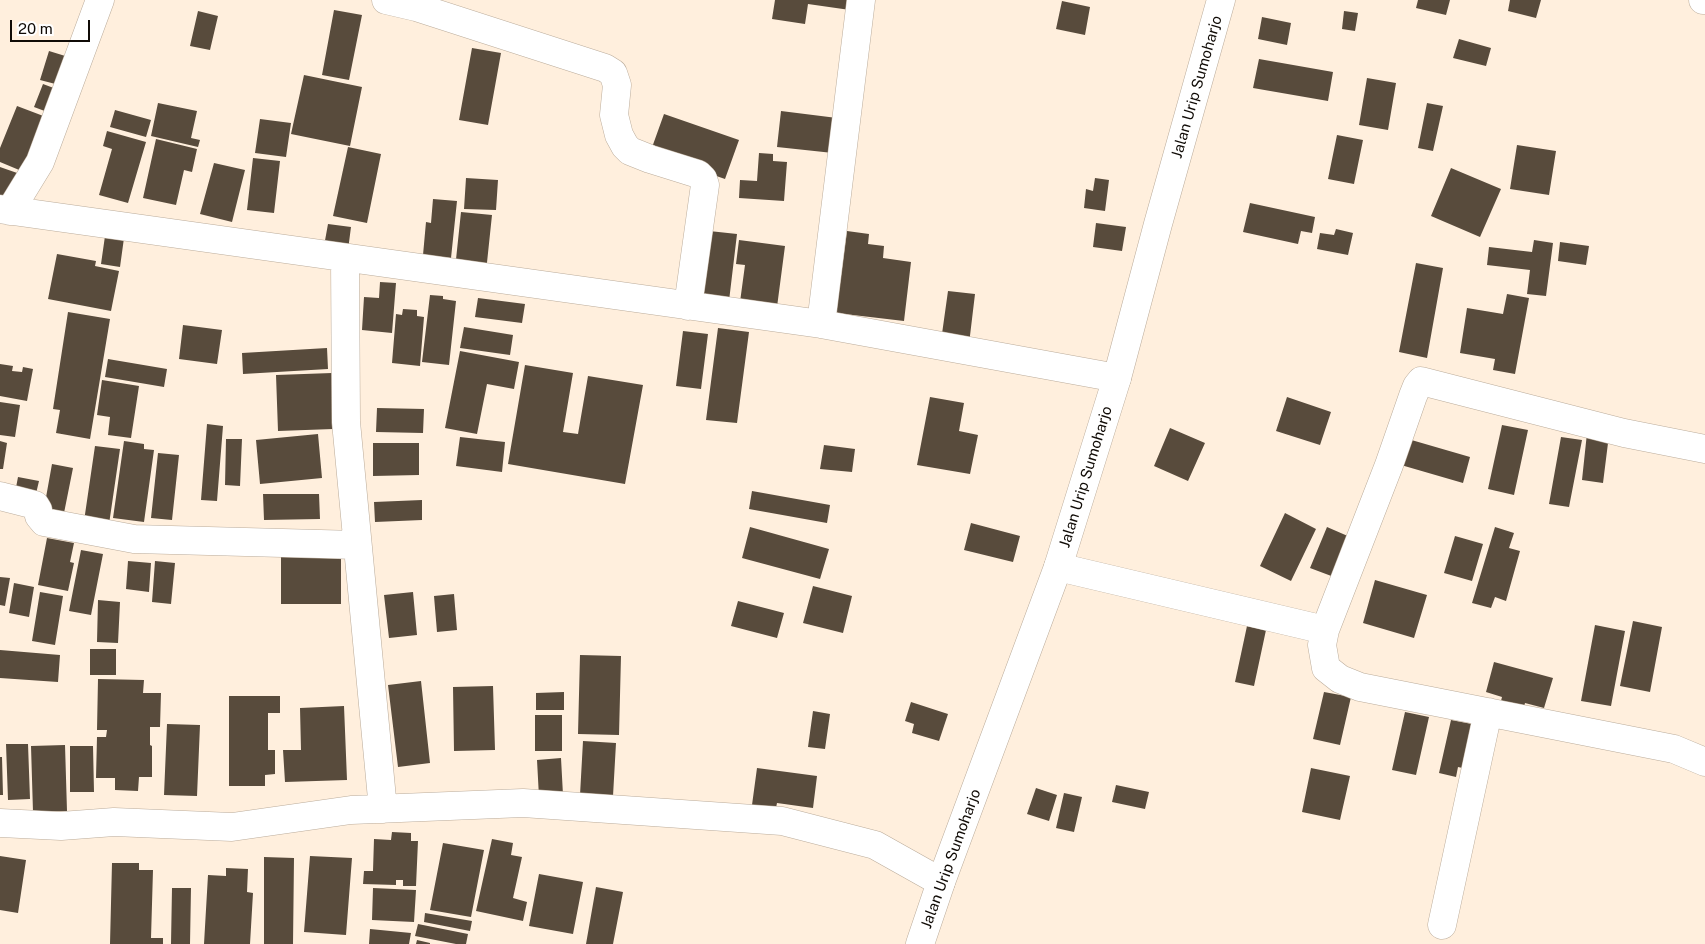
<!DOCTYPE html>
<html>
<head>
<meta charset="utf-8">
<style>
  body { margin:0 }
  #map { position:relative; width:1705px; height:944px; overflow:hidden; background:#ffefdd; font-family:"Public Sans",sans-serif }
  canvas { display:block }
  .scale { position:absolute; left:10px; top:20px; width:80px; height:22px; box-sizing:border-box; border:2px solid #100b06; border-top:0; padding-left:6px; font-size:15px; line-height:18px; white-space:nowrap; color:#100b06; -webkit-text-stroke:4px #fff; paint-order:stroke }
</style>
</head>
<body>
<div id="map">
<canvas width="1705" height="944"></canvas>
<div class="scale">20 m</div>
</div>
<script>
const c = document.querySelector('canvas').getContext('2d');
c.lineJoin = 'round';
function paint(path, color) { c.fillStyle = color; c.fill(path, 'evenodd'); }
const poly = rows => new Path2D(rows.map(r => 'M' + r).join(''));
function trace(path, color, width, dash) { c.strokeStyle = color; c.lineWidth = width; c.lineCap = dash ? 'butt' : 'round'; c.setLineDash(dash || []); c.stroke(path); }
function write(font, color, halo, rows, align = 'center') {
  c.font = font + ' "Public Sans",sans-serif'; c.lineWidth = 5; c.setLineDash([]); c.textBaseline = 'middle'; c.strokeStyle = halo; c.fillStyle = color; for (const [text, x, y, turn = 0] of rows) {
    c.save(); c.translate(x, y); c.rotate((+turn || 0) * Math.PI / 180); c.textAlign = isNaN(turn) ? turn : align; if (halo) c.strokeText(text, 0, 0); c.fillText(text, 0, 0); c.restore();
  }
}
const building = poly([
  [775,0,858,0,857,11,808,4,805,24,772,19],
  [1418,0,1450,0,1446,15,1416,8],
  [1510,0,1541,0,1536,18,1508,11],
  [1062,1,1090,7,1085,35,1056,29],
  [334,10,362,15,349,80,322,75],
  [198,11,218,16,210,50,190,46],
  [1344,11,1358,13,1355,31,1342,29],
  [1262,17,1291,23,1287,45,1258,39],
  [1459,39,1491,48,1486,66,1453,58],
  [472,48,501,53,488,125,459,120],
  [49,51,75,59,67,87,40,80],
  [1259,59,1333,72,1328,101,1253,88],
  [304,75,362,87,350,146,291,134],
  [1367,78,1396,83,1388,130,1359,125],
  [43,84,59,90,50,113,34,107],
  [158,103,197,111,191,138,200,140,198,147,151,136],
  [1427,103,1443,106,1433,151,1418,148],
  [17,106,46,117,24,172,0,162,0,148],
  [115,110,151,120,146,137,110,127],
  [781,111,837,118,833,153,777,147],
  [664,114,739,140,725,179,650,153],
  [260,119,291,123,286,157,255,153],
  [107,131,146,142,128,203,99,195,112,149,103,146],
  [1337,135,1363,140,1354,184,1328,179],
  [156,139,197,149,192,172,184,170,176,205,143,198],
  [1517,145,1556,151,1549,195,1510,189],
  [348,147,381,154,367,223,333,216],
  [759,153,773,154,773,161,787,162,784,201,739,198,740,180,757,181],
  [253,158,280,161,274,213,247,210],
  [214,163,245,170,232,222,200,214],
  [0,167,20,174,0,203],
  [1451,168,1501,189,1480,237,1431,216],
  [466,178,498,180,496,210,464,209],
  [1095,178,1109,180,1105,211,1084,208,1086,189,1093,191],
  [433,199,457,201,451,258,423,255,426,222,431,223],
  [1250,203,1315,217,1312,233,1301,231,1298,244,1243,232],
  [461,212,492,215,486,272,455,269],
  [1096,223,1126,227,1122,251,1093,247],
  [328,224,351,227,348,250,324,246],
  [1336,229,1353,233,1348,255,1317,249,1320,233,1334,235],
  [700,230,737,234,729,301,701,297],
  [847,231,869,234,868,244,884,246,883,258,911,262,904,321,836,313],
  [105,236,124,238,120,267,101,264],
  [739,240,785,246,777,307,740,302,745,265,736,264],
  [1534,240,1553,243,1546,296,1527,294,1530,270,1487,265,1489,247,1532,252],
  [1560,242,1589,246,1586,265,1558,261],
  [57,254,96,261,95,266,119,271,111,311,48,299],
  [1416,263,1443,268,1427,358,1399,352],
  [380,282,396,283,392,333,362,330,364,297,379,298],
  [948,291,975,294,969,344,941,341],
  [1507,294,1529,298,1515,374,1493,370,1495,359,1460,353,1467,308,1503,314],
  [430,295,443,296,443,299,456,301,449,365,422,362],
  [478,298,525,304,522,323,475,317],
  [403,309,417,310,417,316,424,317,420,366,392,363,396,314,402,315],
  [68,312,110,319,90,439,56,433,60,410,53,409],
  [183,325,222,330,217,364,179,359],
  [464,327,513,335,510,355,460,348],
  [718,328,749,332,737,423,706,420],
  [683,331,708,334,701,389,676,386],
  [327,348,328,369,243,374,242,353],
  [460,351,519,362,514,389,487,384,477,434,445,428],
  [108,359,167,369,164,387,105,377],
  [0,364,13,366,12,371,22,372,23,367,33,369,27,401,0,396],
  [525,365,573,373,563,432,578,434,588,376,643,385,625,484,508,464],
  [332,373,333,429,278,431,276,375],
  [102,380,139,386,131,438,108,435,110,417,97,415],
  [930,397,964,403,959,431,978,435,970,474,917,465],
  [1287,397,1331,412,1320,445,1276,431],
  [0,402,20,405,15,437,0,435],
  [377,408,424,409,423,433,376,432],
  [207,424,223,426,217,501,201,500],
  [1502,425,1528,430,1514,495,1488,489],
  [1170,428,1205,443,1188,481,1154,466],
  [1587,433,1609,435,1603,483,1582,480],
  [318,434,322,478,260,484,256,440],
  [460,437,505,442,502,472,456,466],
  [1561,437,1582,440,1569,507,1549,504],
  [226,439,242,439,240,486,225,485],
  [1408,439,1470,457,1463,483,1401,465],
  [0,441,7,443,3,469,0,469],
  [124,441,144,444,144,449,154,450,144,522,113,518],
  [373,443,419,443,419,475,373,476],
  [824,445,855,449,852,472,820,469],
  [95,446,120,449,108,531,83,528],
  [158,453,179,455,172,520,151,518],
  [52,464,73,468,63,518,43,514],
  [18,477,39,481,34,502,14,498],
  [752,491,830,505,827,523,749,509],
  [263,494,319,494,320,519,264,520],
  [422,500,422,520,375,522,374,502],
  [1285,513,1316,529,1291,581,1260,566],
  [971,523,1020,536,1013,562,964,550],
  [750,527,829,549,820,579,742,558],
  [1327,527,1350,537,1334,577,1310,568],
  [1495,527,1514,533,1509,548,1520,551,1506,601,1495,597,1491,608,1472,603],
  [1455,536,1483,544,1472,581,1444,573],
  [47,538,74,543,70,562,74,563,68,591,38,585],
  [81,550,103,554,91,615,69,611],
  [281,556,341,557,341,604,281,604],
  [128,561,151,563,149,592,126,589],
  [155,561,175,563,171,604,152,602],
  [0,577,10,578,5,606,0,605],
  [1375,580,1427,595,1414,638,1363,623],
  [14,583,34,587,29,617,9,613],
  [813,586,852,596,843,633,803,623],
  [40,592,63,596,55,645,32,641],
  [413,592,417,635,389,638,384,595],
  [454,594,457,630,437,632,434,596],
  [98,600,120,602,118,643,97,642],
  [738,601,784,613,777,638,731,626],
  [1633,621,1662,627,1650,692,1620,686],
  [1595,625,1625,631,1611,706,1581,701],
  [1247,626,1266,630,1254,686,1235,682],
  [90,649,116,649,116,675,90,675],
  [0,650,60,655,58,682,0,678],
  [580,655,621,656,619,735,578,734],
  [1494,662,1553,678,1544,708,1525,703,1524,707,1501,701,1502,697,1486,692],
  [98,679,144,680,143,693,161,693,160,727,150,727,150,745,152,746,152,777,139,777,138,791,115,790,115,778,96,778,97,737,106,737,107,730,97,730],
  [421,681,430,763,398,767,388,685],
  [493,686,495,750,454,751,453,687],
  [564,692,564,710,536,710,536,693],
  [1324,692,1351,697,1340,745,1313,739],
  [229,696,280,696,280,713,268,713,268,750,275,750,275,774,265,775,265,786,229,786],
  [911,702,948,714,939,741,912,733,914,724,905,721],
  [344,706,347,780,285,782,283,750,301,750,300,708],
  [813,711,830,714,825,749,808,747],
  [1405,712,1429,717,1416,775,1392,770],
  [535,715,562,715,562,751,535,751],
  [1451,720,1477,725,1467,769,1458,767,1456,777,1439,773],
  [167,724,200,725,197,796,164,795],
  [583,741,616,743,613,796,580,795],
  [6,744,28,744,30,799,8,800],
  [65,745,67,811,33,812,31,746],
  [70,746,93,746,94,792,70,792],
  [0,757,2,757,3,795,0,795],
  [561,758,563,795,539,797,537,760],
  [757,768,817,776,813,808,777,803,776,808,752,805],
  [1311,768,1350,776,1340,820,1302,812],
  [1116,785,1149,792,1145,809,1112,802],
  [1036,788,1057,795,1049,821,1027,814],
  [1064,793,1082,797,1074,832,1056,828],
  [392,832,411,833,411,841,418,841,416,886,403,886,403,880,396,880,396,885,363,884,364,871,373,871,374,839,391,840],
  [492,839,513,843,511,855,522,857,513,898,527,902,523,921,476,911],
  [443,843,484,850,471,917,430,910],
  [0,856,26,860,18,913,0,910],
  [310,856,352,858,346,935,304,932],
  [264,857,294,858,293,944,264,944],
  [112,863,139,863,139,870,153,870,151,938,163,938,163,944,110,944],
  [226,868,248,869,247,892,253,893,250,944,204,944,208,875,226,876],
  [539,874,583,882,573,934,529,926],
  [596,887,623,892,613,944,586,944],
  [172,888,191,888,190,944,171,944],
  [373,888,416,890,414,922,372,920],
  [425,913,472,921,470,931,424,922],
  [418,924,468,934,466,944,456,944,415,936],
  [370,929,411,933,409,944,369,944],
  [417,940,430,943,430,944,416,944]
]);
const street = poly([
  [386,0,416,7,605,68,613,73,617,85,614,115,619,135,625,146,630,151,650,159,698,174,703,179,705,185,688,306],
  [1703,0,1705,0],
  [0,209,821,324,1117,378],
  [10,211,40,162,100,0],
  [345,258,346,422,383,809],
  [821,324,861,0],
  [0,496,35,505,38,510,39,516,44,522,134,539,357,545],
  [1058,567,1325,630,1322,645,1326,668,1340,679,1360,687,1674,749,1705,762],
  [1325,630,1389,465,1413,396,1417,386,1421,381,1624,433,1705,449],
  [0,823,61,826,114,822,232,827,351,810,523,803,782,821,875,845,941,882],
  [1442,925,1488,712]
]);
const secondary = poly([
  [920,944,941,882,1058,567,1117,378,1158,224,1221,0]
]);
const streetNames = [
  ["Jalan Urip Sumoharjo",1197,87,-74],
  ["Jalan Urip Sumoharjo",1086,477,-73],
  ["Jalan Urip Sumoharjo",951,859,-70]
];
paint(building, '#584b3c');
trace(street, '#bbac9b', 29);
trace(secondary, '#bbac9b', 29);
trace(street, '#fff', 28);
trace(secondary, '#fff', 28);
write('15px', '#100b06', '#fff', streetNames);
</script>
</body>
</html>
